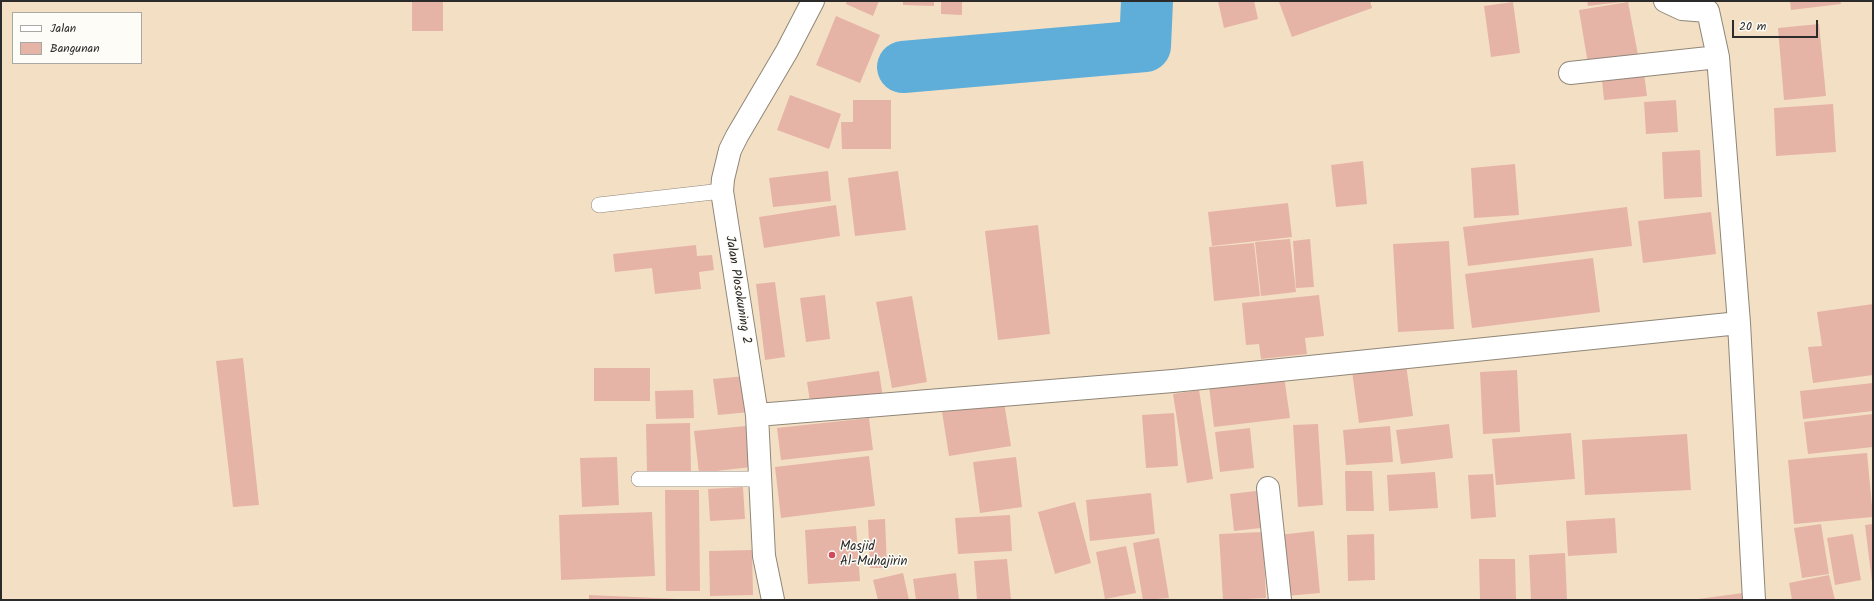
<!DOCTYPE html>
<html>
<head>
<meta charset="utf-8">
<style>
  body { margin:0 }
  #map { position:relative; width:1874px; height:601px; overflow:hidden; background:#f3e0c4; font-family:Kalam,sans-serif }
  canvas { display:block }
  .frame { position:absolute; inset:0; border:2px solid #2b2b2b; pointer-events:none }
  .legend { position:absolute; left:12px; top:12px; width:130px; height:52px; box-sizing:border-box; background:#fdfcf7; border:1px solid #a9a8a5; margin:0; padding:5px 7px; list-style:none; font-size:12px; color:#2b2b2b }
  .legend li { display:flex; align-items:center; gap:8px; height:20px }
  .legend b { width:20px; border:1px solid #a9a8a5 }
  .scale { position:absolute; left:1732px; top:20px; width:86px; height:18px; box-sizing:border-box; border:2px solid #2b2b2b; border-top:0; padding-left:5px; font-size:12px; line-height:14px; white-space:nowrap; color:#2b2b2b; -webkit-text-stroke:3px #fdfcf7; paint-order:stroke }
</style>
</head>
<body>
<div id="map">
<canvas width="1874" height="601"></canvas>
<div class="frame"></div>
<ul class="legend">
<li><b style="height:5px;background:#fff"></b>Jalan</li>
<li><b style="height:11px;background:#e6b3a7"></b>Bangunan</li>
</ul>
<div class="scale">20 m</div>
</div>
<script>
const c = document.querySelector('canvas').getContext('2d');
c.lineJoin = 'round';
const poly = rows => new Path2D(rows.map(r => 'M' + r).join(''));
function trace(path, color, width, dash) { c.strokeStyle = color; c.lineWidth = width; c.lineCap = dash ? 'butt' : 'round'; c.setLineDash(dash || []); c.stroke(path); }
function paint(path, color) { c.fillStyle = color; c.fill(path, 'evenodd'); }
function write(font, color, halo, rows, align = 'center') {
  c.font = font + ' Kalam,sans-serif'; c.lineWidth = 3; c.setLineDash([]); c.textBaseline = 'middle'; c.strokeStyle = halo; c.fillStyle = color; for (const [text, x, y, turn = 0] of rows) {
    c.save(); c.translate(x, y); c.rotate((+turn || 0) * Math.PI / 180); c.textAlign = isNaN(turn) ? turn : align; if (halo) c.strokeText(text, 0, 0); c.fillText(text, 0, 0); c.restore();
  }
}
const river = poly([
  [903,67,1145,46,1147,1]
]);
const building = poly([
  [412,1,443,1,443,31,412,31],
  [847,1,879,1,873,16,846,4],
  [903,1,934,1,934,6,903,5],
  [941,1,962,1,962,15,941,14],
  [1218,1,1254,1,1258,19,1224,28],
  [1283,1,1370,1,1372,8,1292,37,1279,2],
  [1587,1,1622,1,1622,2,1588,6],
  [1790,1,1840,1,1841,4,1791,10],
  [1513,2,1520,53,1491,57,1484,6],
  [1628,2,1638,55,1588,64,1579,10],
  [836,16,880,35,860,83,816,65],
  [1819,24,1826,96,1784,100,1778,28],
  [1643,66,1647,96,1604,100,1601,71],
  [790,95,841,114,829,149,777,130],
  [853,100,891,100,891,149,842,149,841,122,853,122],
  [1676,100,1678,132,1646,134,1644,102],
  [1833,104,1836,152,1776,156,1774,108],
  [1700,150,1702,197,1664,199,1662,152],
  [1363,161,1367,204,1336,207,1331,165],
  [1515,164,1519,215,1474,218,1471,168],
  [828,171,831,201,773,207,769,178],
  [898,171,906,230,855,236,848,178],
  [1288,203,1292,237,1212,246,1208,212],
  [836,205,840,236,764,248,759,217],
  [1627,207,1632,246,1468,266,1463,227],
  [1711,212,1716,254,1643,263,1638,221],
  [1038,225,1050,334,998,340,985,231],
  [1290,239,1296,292,1261,296,1255,242],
  [1310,239,1314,287,1296,288,1293,241],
  [1449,241,1454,329,1398,332,1393,244],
  [1254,243,1260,296,1214,301,1209,247],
  [696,245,697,256,712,255,714,270,699,272,701,289,655,294,652,268,615,272,613,254],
  [1593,258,1600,312,1472,328,1465,274],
  [775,282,785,357,765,360,756,284],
  [825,295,830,339,806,342,800,298],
  [1319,295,1324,336,1305,338,1307,354,1261,359,1259,344,1246,345,1242,303],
  [912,296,927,382,892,388,876,302],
  [1873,304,1873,375,1813,383,1808,347,1822,346,1817,312],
  [243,358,259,505,233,507,216,361],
  [1406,364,1413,416,1359,423,1352,371],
  [594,368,650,368,650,401,594,401],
  [1517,370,1520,432,1483,434,1480,372],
  [879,371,883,398,811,408,807,382],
  [746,376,750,412,718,415,713,379],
  [1284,376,1290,418,1214,427,1209,386],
  [1873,383,1873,411,1803,419,1800,391],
  [693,390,694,418,656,419,655,391],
  [1199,390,1213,479,1187,483,1173,394],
  [1004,402,1011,446,949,456,942,412],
  [1174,413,1178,466,1146,468,1142,415],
  [1873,414,1873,447,1808,454,1804,422],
  [869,418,873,450,781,460,777,428],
  [690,423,691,471,647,472,646,424],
  [1318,424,1323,505,1298,507,1293,425],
  [1449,424,1453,458,1401,464,1396,430],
  [746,426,751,467,699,473,694,431],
  [1390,426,1393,462,1346,465,1343,430],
  [1250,428,1254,468,1220,472,1215,432],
  [1571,433,1575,479,1496,485,1492,439],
  [1687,434,1691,490,1585,495,1582,440],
  [1867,453,1873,517,1794,524,1788,460],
  [869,456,875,506,781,518,775,467],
  [617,457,619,505,582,507,580,458],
  [1016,457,1022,507,980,513,973,462],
  [1345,471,1372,471,1374,511,1346,511],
  [1435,472,1438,508,1389,511,1387,475],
  [1493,474,1496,517,1471,519,1468,475],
  [743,487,745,519,710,521,708,489],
  [665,490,699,490,700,591,666,591],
  [1265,490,1270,527,1234,531,1230,494],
  [1151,493,1155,534,1090,541,1086,500],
  [1075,502,1091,563,1055,574,1038,512],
  [652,512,655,576,561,580,559,515],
  [1010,515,1012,551,958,554,955,518],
  [1615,518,1617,553,1568,556,1566,521],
  [885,519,887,568,870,568,868,520],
  [1821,524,1829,574,1802,578,1794,528],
  [1873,524,1873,582,1872,582,1865,525],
  [856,526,860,581,808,584,805,530],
  [1314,531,1320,593,1286,596,1279,535],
  [1263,532,1266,598,1223,600,1219,534],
  [1374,534,1375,580,1348,581,1347,535],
  [1853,534,1861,580,1835,585,1827,538],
  [1159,538,1169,598,1143,600,1133,543],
  [1126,546,1136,593,1105,599,1096,552],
  [752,550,753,595,710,596,709,551],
  [1565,553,1567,600,1531,600,1529,555],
  [1007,559,1011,600,977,600,974,561],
  [1479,559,1515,559,1516,600,1480,600],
  [903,573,909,600,878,600,873,580],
  [956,573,959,600,916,600,913,579],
  [1829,575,1835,600,1792,600,1789,583],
  [1743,593,1744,600,1698,600,1698,599],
  [589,595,678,599,678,600,589,600]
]);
const service = poly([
  [599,205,722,191],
  [639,479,760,479]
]);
const minor = poly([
  [1665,1,1682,9,1708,11,1718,57,1739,323,1754,600],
  [1570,73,1718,57],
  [757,415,1173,381,1739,323],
  [1268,488,1280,600],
  [773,600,764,556,757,415,722,191,723,179,730,150,737,136,787,51,813,1]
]);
const markers = [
  [832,555,4,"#d1495b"]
];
const streetNames = [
  ["Jalan Plosokuning 2",737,290,81]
];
const poiNames = [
  ["Masjid",840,548],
  ["Al-Muhajirin",840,563]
];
trace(river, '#5faed9', 52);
paint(building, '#e6b3a7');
trace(service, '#8f8678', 16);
trace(minor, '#8f8678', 24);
trace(service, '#fff', 15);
trace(minor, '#fff', 22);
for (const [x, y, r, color] of markers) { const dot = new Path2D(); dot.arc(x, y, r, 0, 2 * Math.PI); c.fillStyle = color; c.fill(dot); trace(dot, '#fdfcf7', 1.5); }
write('13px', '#2b2b2b', '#fdfcf7', streetNames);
write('13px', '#2b2b2b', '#fdfcf7', poiNames, 'left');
</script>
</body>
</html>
